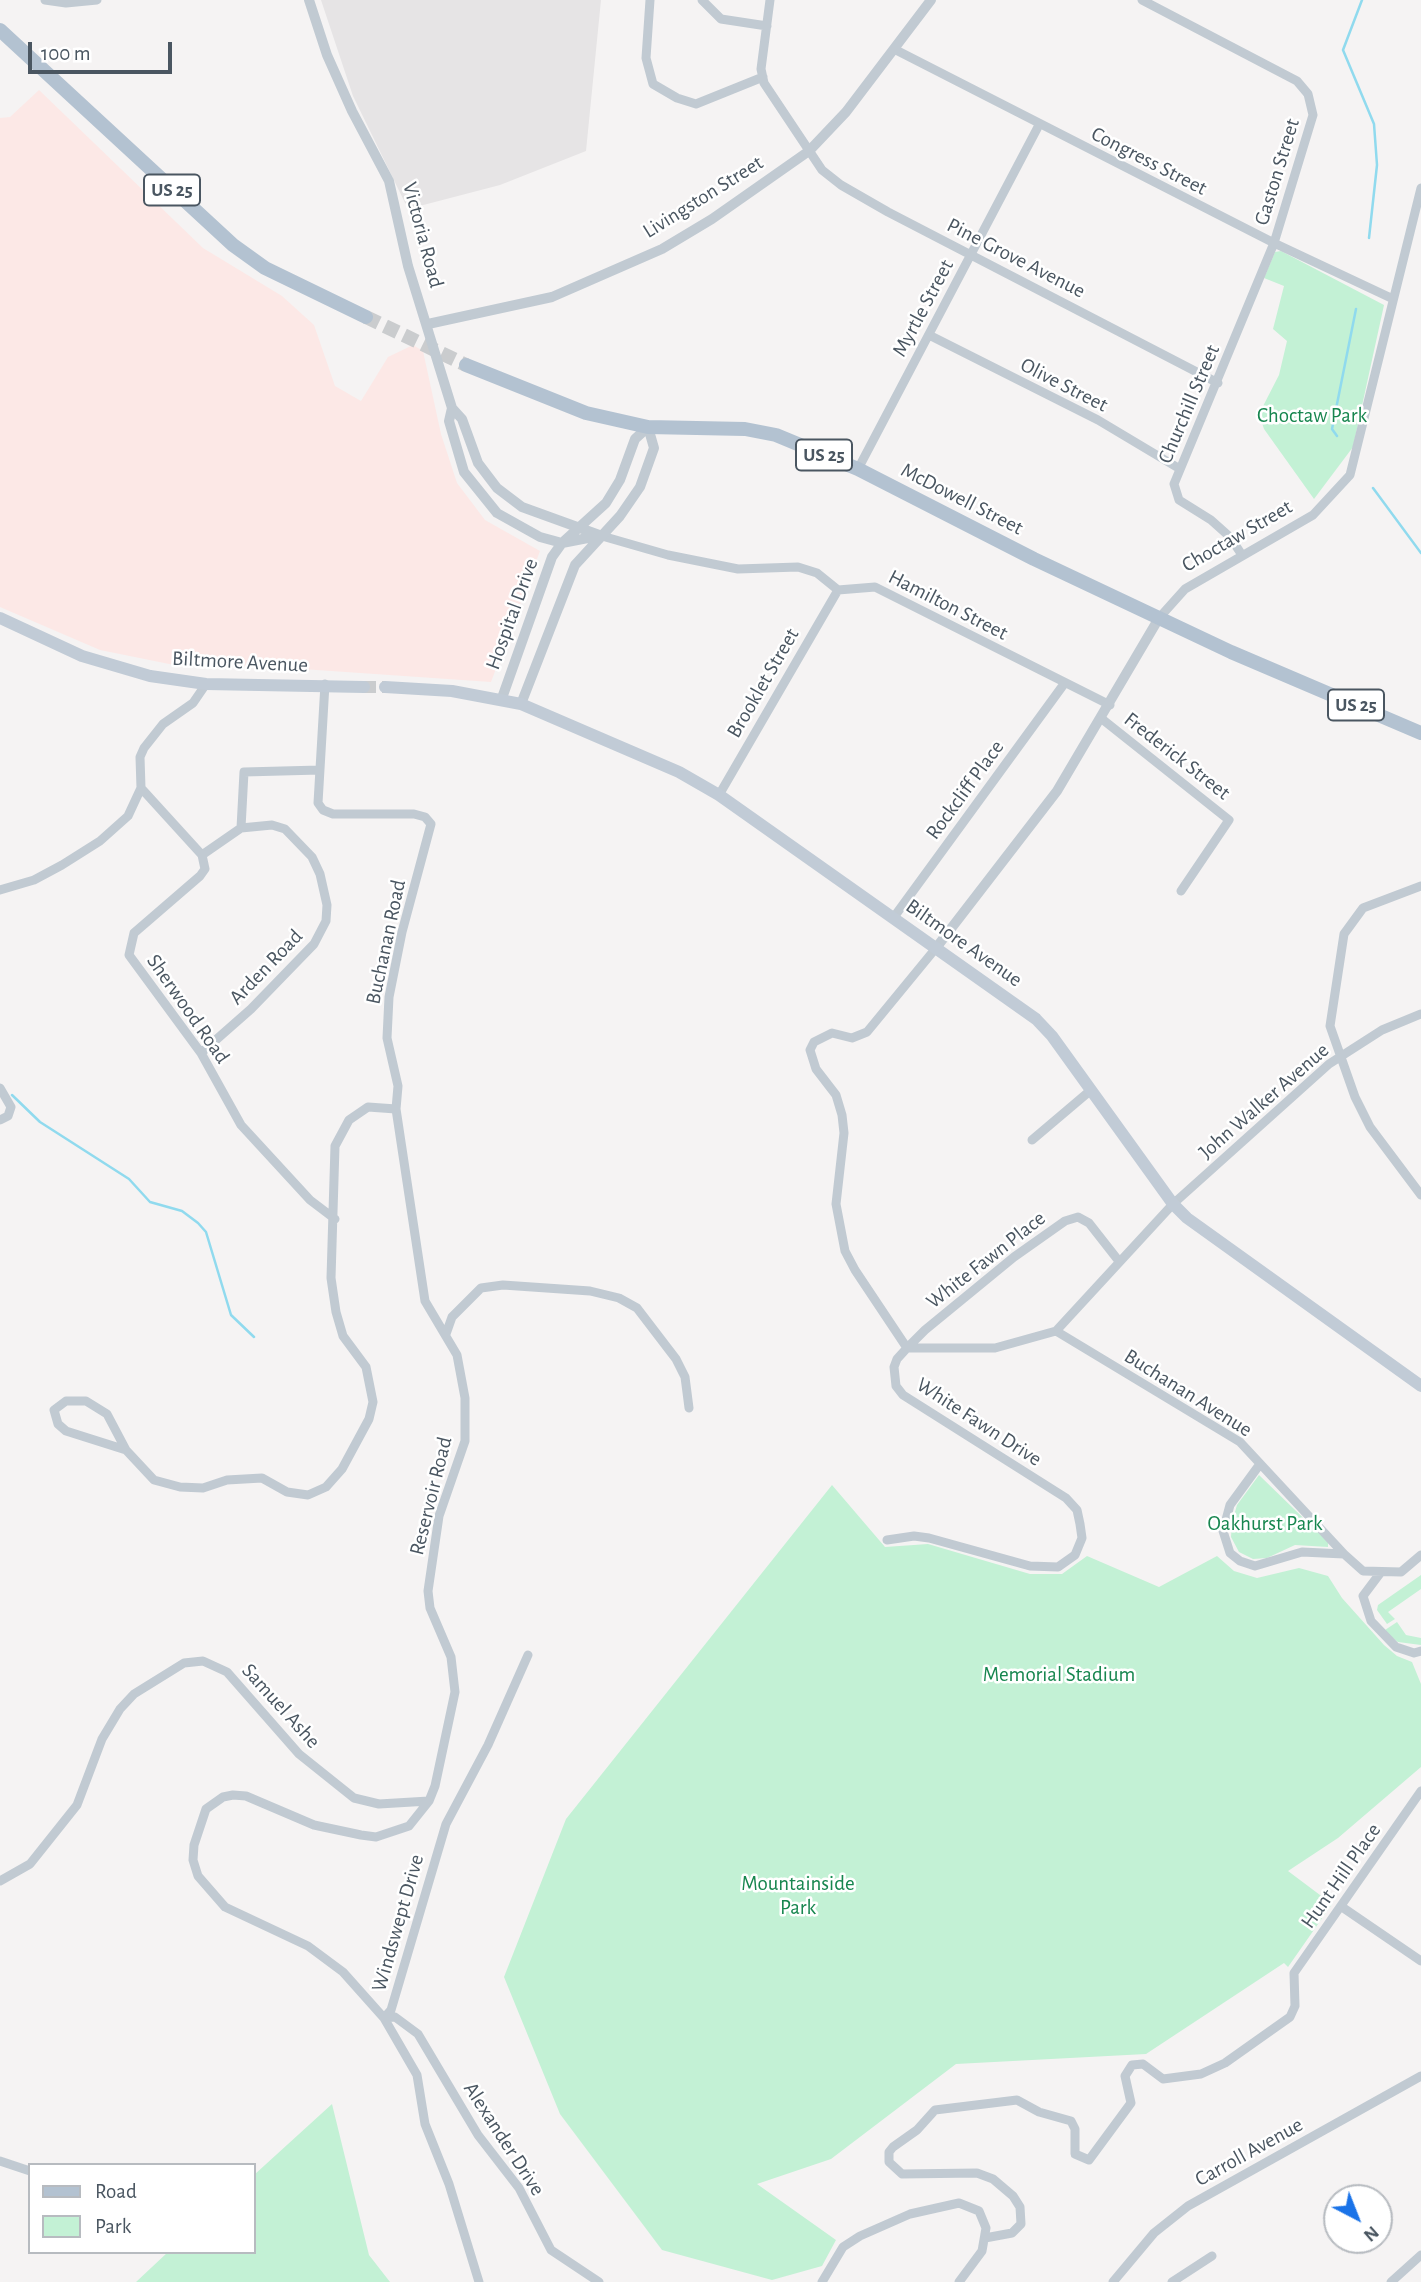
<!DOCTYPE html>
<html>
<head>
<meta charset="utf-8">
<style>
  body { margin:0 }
  #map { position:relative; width:1421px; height:2282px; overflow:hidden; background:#f5f3f3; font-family:"Alegreya Sans",sans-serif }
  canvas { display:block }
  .legend { position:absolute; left:28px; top:2163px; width:228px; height:91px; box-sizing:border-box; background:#fff; border:2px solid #b7bbc0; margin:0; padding:9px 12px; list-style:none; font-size:21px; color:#4a5661 }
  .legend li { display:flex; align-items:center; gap:14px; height:35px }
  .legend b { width:35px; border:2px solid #b7bbc0 }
  .north { position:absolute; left:1323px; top:2184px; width:70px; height:70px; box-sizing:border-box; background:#fff; border:2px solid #b7bbc0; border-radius:50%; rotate:138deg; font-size:19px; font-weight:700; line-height:28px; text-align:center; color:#4a5661 }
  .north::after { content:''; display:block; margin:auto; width:24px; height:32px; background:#1a73e8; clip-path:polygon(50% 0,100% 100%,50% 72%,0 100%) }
  .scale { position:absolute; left:28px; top:42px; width:144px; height:32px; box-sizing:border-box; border:4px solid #4a5661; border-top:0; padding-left:9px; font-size:21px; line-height:24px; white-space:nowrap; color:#4a5661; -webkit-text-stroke:5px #fff; paint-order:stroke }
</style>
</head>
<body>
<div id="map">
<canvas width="1421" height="2282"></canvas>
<ul class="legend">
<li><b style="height:9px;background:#b3c2d1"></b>Road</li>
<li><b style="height:19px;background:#c3f1d5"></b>Park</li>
</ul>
<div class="north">N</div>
<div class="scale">100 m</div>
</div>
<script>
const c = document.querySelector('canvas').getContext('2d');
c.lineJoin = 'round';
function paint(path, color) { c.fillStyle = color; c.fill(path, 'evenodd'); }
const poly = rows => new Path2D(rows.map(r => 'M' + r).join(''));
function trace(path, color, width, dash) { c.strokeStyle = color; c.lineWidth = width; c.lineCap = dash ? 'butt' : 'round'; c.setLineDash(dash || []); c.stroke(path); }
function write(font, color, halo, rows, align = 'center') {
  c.font = font + ' "Alegreya Sans",sans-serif'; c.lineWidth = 5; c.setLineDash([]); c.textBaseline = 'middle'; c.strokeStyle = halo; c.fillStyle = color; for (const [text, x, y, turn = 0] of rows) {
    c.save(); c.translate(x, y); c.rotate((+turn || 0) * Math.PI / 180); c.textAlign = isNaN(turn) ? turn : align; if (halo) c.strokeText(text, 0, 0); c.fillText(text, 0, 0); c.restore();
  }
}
const education = poly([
  [321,0,601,0,586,151,500,185,408,209,353,96]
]);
const medical = poly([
  [39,90,203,248,282,296,314,325,335,386,361,401,388,357,413,345,423,351,441,434,457,483,485,520,540,551,491,682,273,667,184,667,100,650,0,607,0,118,10,117]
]);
const green = poly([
  [1281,251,1384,305,1353,447,1314,499,1264,429,1259,414,1279,375,1287,341,1273,329,1284,286,1264,278,1275,252],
  [1259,1475,1328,1542,1328,1547,1295,1545,1267,1558,1253,1559,1239,1552,1231,1537,1232,1522,1237,1505],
  [832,1485,885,1547,928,1544,1030,1574,1062,1574,1087,1556,1159,1587,1217,1556,1234,1571,1257,1578,1299,1568,1328,1576,1342,1598,1384,1645,1397,1656,1412,1662,1421,1684,1421,1767,1338,1838,1288,1871,1332,1904,1288,1967,1284,1963,1146,2054,956,2064,831,2159,757,2184,836,2240,822,2266,772,2280,662,2250,560,2114,504,1977,566,1819],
  [1421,1575,1421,1589,1388,1612,1395,1619,1387,1624,1377,1610,1378,1605],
  [1397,1622,1406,1635,1421,1638,1421,1645,1398,1642,1391,1637,1385,1630],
  [332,2104,369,2255,390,2282,136,2282,168,2252,254,2252,254,2175]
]);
const stream = poly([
  [1362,0,1343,50,1374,124,1377,165,1369,238],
  [1337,436,1332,429,1356,309],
  [1373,488,1421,553],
  [12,1095,40,1122,129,1179,150,1202,182,1211,198,1223,206,1232,231,1315,254,1337]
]);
const secondaryTunnel = poly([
  [364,687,385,687]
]);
const primaryTunnel = poly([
  [366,317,466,365]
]);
const minor = poly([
  [45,0,66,3,97,0],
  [650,0,646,58,653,84,677,98,696,104,763,77],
  [702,0,721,19,767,26],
  [770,0,761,69,764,83,822,170,841,185,888,212,1218,383],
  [1142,0,1297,81,1308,94,1313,115,1274,243,1174,484,1179,500,1211,520,1230,537,1242,555],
  [894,49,1274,243,1391,298],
  [929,335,1098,420,1180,469],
  [858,469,1039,125],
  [602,536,668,555,738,569,798,567,817,573,838,590,875,587,1110,705],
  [1159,618,1185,589,1313,515,1350,475,1421,188],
  [325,684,318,803,323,810,333,814,414,814,425,817,431,824,402,932,389,997,387,1038,398,1086,396,1109,425,1301,457,1355,465,1398,465,1441,439,1516,428,1591,430,1608,451,1657,455,1692,435,1786,429,1801,409,1826,376,1837,361,1835,314,1825,246,1796,233,1795,223,1797,206,1809,194,1845,193,1860,198,1876,225,1907,308,1946,343,1972,384,2018,395,2017,418,2034,478,2135,519,2188,551,2250,599,2282],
  [1102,719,1229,820,1181,891],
  [141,788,202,855,205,869,200,876,134,933,129,955,201,1053,241,1125,310,1200,335,1219],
  [719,795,838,590],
  [241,828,244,772,320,770],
  [1421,886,1363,908,1344,934,1330,1026,1355,1097,1370,1127,1421,1195],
  [0,890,34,880,62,865,100,841,128,816,141,788,140,757,144,748,163,724,193,703,206,684],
  [894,917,1064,684],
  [936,948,867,1032,852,1038,832,1033,814,1042,810,1050,816,1069,836,1095,842,1115,844,1133,836,1204,845,1251,855,1270,907,1348,925,1330,1014,1257,1065,1221,1078,1217,1089,1223,1118,1260],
  [201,1053,251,1009,314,944,326,921,327,905,320,874,312,857,285,829,272,825,241,828,202,855],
  [0,1088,11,1107,8,1116,0,1120],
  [1032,1140,1091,1090],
  [1056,1331,1240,1442,1344,1554,1363,1571,1401,1572,1421,1555],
  [446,1334,452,1317,481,1288,503,1285,590,1291,619,1298,637,1308,676,1359,685,1377,689,1408],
  [126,1450,66,1431,58,1424,54,1410,66,1401,86,1401,107,1414,126,1450,154,1480,180,1487,203,1488,227,1480,262,1478,287,1492,308,1495,326,1487,342,1469,369,1419,373,1402,366,1367,343,1336,336,1312,331,1278,335,1146,349,1120,368,1107,396,1109],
  [1260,1464,1230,1505,1223,1531,1230,1553,1240,1561,1255,1566,1302,1552,1344,1554],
  [887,1540,914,1536,929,1538,1030,1566,1058,1567,1075,1555,1082,1538,1080,1524,1077,1510,1066,1498,903,1395,896,1386,894,1367,897,1359,907,1348,995,1348,1056,1331,1173,1204,1329,1064,1382,1030,1421,1014],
  [1381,1572,1363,1596,1371,1621,1396,1647,1414,1653,1421,1651],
  [0,1881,30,1864,77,1805,102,1739,120,1709,134,1694,184,1663,203,1661,227,1672,299,1754,354,1798,379,1804,429,1801],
  [1342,1907,1421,1961],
  [0,2161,30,2171],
  [985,2238,1012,2233,1021,2224,1020,2207,1013,2196,993,2179,977,2173,902,2174,889,2162,889,2152,893,2147,917,2130,935,2110,1017,2100,1039,2112,1071,2121,1075,2129,1075,2154,1089,2160,1131,2103,1125,2076,1132,2065,1143,2064,1163,2079,1201,2074,1225,2063,1290,2017,1295,2006,1294,1973,1421,1791],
  [479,2282,449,2184,425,2124,417,2075,384,2018,391,2010,446,1824,488,1745,528,1655],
  [822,2282,843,2247,860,2236,910,2214,959,2203,979,2211,986,2228,982,2251,959,2282],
  [1113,2282,1154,2233,1188,2206,1421,2076],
  [1172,2282,1212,2256],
  [1391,2282,1421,2255]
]);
const tertiary = poly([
  [309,0,327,55,352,111,389,181,408,266,452,408,462,419,478,463,497,488,522,507,602,536],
  [428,324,552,297,662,249,712,219,809,151,846,112,931,0],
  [452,408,449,421,464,472,497,513,540,537,562,543,598,536],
  [502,698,552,557,562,543,606,503,620,480,635,439,648,427,654,448,640,487,620,516,575,565,521,704],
  [936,948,1057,791,1159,618]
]);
const secondary = poly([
  [0,618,82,656,150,676,206,684,364,687],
  [385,687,452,691,521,704,679,772,719,795,1036,1019,1052,1036,1173,1204,1187,1218,1421,1386]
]);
const primary = poly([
  [0,30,233,245,265,268,366,317],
  [466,365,586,413,648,427,745,429,776,435,858,469,1034,559,1231,652,1421,733]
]);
const shields = [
  [172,190,56],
  [824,455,56],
  [1356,705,56]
];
const shieldNames = [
  ["US 25",172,190],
  ["US 25",824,455],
  ["US 25",1356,705]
];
const streetNames = [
  ["Congress Street",1149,161,27],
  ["Gaston Street",1277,172,-73],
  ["Livingston Street",703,197,-32],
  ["Victoria Road",423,235,75],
  ["Pine Grove Avenue",1016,258,27],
  ["Myrtle Street",923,308,-62],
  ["Olive Street",1064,385,27],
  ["Churchill Street",1189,404,-67],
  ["McDowell Street",962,499,27],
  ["Choctaw Street",1237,536,-30],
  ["Hamilton Street",948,605,27],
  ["Hospital Drive",512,614,-70],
  ["Biltmore Avenue",240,662,3],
  ["Brooklet Street",763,683,-60],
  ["Frederick Street",1177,756,38],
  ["Rockcliff Place",965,790,-54],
  ["Buchanan Road",386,942,-78],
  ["Biltmore Avenue",964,943,35],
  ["Arden Road",266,967,-46],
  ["Sherwood Road",188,1009,55],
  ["John Walker Avenue",1264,1101,-41],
  ["White Fawn Place",986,1260,-38],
  ["Buchanan Avenue",1188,1393,32],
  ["White Fawn Drive",979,1422,33],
  ["Reservoir Road",431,1496,-76],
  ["Samuel Ashe",281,1706,48],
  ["Hunt Hill Place",1341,1876,-55],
  ["Windswept Drive",398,1923,-74],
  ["Alexander Drive",504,2139,57],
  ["Carroll Avenue",1249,2152,-29]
];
const parkNames = [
  ["Choctaw Park",1312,416],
  ["Oakhurst Park",1265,1524],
  ["Memorial Stadium",1059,1675],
  ["Mountainside",798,1884],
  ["Park",798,1908]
];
paint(education, '#e6e4e5');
paint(medical, '#fce8e6');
paint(green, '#c3f1d5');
trace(stream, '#90daee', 2.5);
trace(secondaryTunnel, '#caccce', 12, [12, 6]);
trace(primaryTunnel, '#caccce', 14, [14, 7]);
trace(minor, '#c1cad2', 9);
trace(tertiary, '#c1cad2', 10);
trace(secondary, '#c1cbd6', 12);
trace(primary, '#b3c2d1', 14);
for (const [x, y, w] of shields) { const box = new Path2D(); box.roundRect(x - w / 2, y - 15.5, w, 31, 5); c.fillStyle = '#fff'; c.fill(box); trace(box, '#4a5661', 2); }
write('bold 19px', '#4a5661', null, shieldNames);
write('21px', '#4a5661', '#fff', streetNames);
write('21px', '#17864f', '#fff', parkNames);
</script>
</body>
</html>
